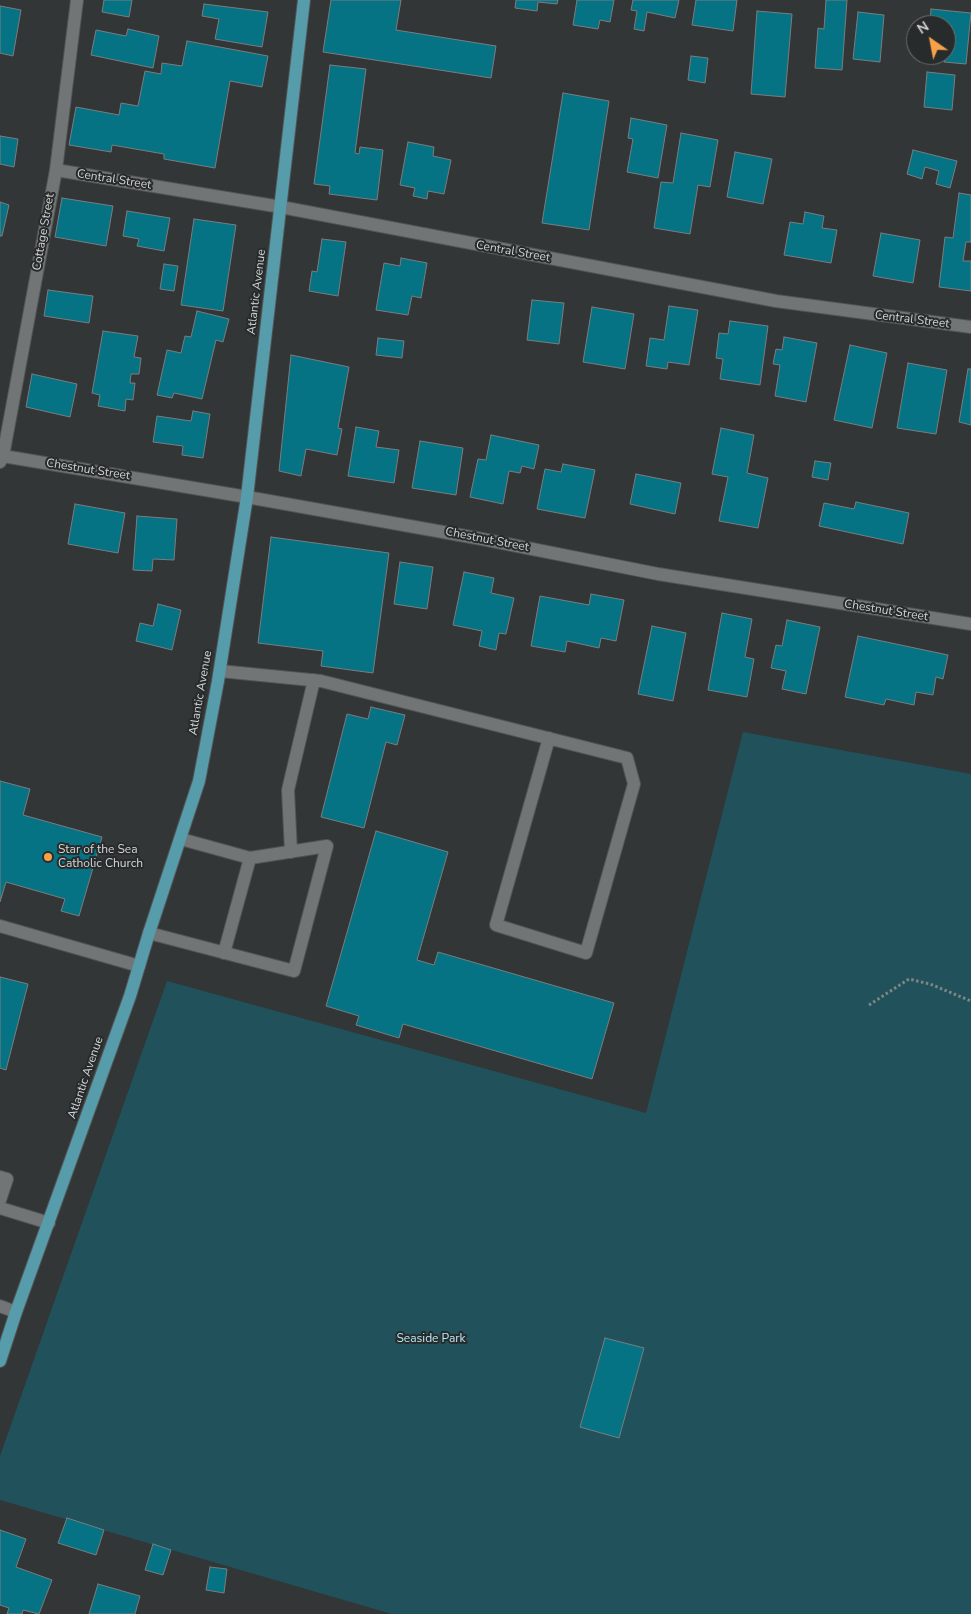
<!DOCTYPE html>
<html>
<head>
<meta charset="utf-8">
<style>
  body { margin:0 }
  #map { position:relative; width:971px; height:1614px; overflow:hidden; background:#323636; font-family:"Nunito Sans",sans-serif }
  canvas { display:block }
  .north { position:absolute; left:906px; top:15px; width:50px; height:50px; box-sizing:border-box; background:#282b2c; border:1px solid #6c6f70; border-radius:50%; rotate:327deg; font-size:14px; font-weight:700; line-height:20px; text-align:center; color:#d2d4d5 }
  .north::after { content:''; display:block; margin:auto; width:18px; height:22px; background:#f7a149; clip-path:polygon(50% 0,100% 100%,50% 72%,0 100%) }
</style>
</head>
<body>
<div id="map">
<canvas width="971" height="1614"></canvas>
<div class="north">N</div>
</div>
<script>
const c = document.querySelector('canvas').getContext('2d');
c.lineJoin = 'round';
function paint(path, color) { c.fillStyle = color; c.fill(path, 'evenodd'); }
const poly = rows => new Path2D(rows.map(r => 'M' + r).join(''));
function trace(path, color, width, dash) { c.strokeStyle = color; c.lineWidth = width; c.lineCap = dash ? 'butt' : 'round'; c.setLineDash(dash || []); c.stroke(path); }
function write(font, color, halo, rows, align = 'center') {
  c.font = font + ' "Nunito Sans",sans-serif'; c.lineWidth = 4; c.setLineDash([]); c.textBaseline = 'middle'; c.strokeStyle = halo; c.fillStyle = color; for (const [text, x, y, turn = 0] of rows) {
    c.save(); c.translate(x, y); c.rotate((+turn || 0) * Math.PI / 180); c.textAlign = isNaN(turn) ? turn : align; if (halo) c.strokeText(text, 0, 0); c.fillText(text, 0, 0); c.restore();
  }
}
const green = poly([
  [743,732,971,774,971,1614,392,1614,0,1500,0,1456,167,981,646,1113]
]);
const building = poly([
  [104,0,132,0,129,17,102,12,104,0],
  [331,0,401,0,396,30,496,46,491,78,323,52,331,0],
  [516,0,558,0,557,4,538,2,537,11,515,8,516,0],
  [577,0,614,0,610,22,600,20,598,29,573,25,577,0],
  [633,0,679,0,675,18,647,12,644,31,634,29,637,11,631,10,633,0],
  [696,0,737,0,733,31,692,25,696,0],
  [826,0,847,0,842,70,815,68,818,28,824,29,826,0],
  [204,4,268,12,262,47,215,39,219,19,202,16,204,4],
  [0,6,21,10,13,56,0,53,0,6],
  [931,9,971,13,966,64,944,62,945,55,946,55,946,25,930,25,931,9],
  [757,11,792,14,785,97,751,94,757,11],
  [858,12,884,15,880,62,853,59,858,12],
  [128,29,159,36,153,68,91,55,96,30,126,36,128,29],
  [187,41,268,56,262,87,230,81,215,168,164,159,164,154,112,145,111,152,69,145,76,107,119,115,121,103,138,106,145,71,161,74,162,63,182,66,187,41],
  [691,56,708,58,705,83,688,80,691,56],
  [330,65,366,69,355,153,359,154,360,147,383,150,377,200,329,194,330,186,314,184,330,65],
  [927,72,955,75,952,110,924,107,927,72],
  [563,93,609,101,589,230,542,223,563,93],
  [631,118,667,125,658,178,627,172,633,139,628,138,631,118],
  [681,133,718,140,710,187,698,185,690,234,654,228,661,182,673,183,681,133],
  [0,136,18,139,14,167,0,164,0,136],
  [408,142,434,147,433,156,451,160,444,194,428,191,427,199,413,196,415,188,400,185,408,142],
  [913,150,957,161,950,188,936,184,939,171,925,167,922,179,907,174,913,150],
  [735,152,772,159,763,204,727,197,735,152],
  [959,193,971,195,971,242,966,242,963,261,971,261,971,291,939,287,945,237,953,238,959,193],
  [62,198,113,206,106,246,55,237,62,198],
  [0,202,9,205,2,236,0,236,0,202],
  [127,211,170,218,164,251,137,246,139,239,123,236,127,211],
  [805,212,824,216,822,228,837,230,831,263,784,255,790,222,803,224,805,212],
  [194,219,236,225,223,311,181,305,194,219],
  [881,233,920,240,913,283,873,276,881,233],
  [322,239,346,242,338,296,309,291,312,271,317,272,322,239],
  [401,258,427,263,421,298,412,296,408,315,376,310,384,263,400,266,401,258],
  [164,264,178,266,174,291,160,289,164,264],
  [48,290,93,296,89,323,44,316,48,290],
  [532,300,564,303,559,344,527,340,532,300],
  [669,306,698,310,689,365,668,362,667,369,646,366,650,338,664,340,669,306],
  [592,307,634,314,625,369,583,362,592,307],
  [197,311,229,319,223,342,216,340,202,399,174,393,172,398,157,395,167,350,181,353,185,336,191,337,197,311],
  [730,321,768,326,760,385,720,379,723,359,716,358,719,333,728,334,730,321],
  [103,331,138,336,134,357,141,358,139,374,131,374,130,383,135,383,133,400,126,399,125,411,98,406,100,395,92,393,103,331],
  [784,337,817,343,806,402,775,396,780,365,773,364,776,349,782,350,784,337],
  [378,338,404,341,402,358,376,355,378,338],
  [850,345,887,353,872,428,834,420,850,345],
  [291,355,349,367,338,428,342,429,337,455,306,449,301,476,279,471,291,355],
  [908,363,947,370,936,434,897,428,908,363],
  [968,369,971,369,971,425,959,422,968,369],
  [32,374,77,384,70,417,26,407,32,374],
  [193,411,210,414,203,458,182,455,183,446,153,442,157,416,191,421,193,411],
  [356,427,379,431,376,447,399,450,394,483,348,476,356,427],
  [721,428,754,435,747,473,768,478,758,528,719,521,728,477,712,474,721,428],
  [491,435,539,445,534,469,522,466,520,473,509,471,503,504,470,497,478,459,486,460,491,435],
  [420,441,463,448,456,495,412,488,420,441],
  [815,461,831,463,828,480,812,477,815,461],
  [563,464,595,470,585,518,537,509,545,469,561,472,563,464],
  [636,474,681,483,675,514,630,504,636,474],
  [856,502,909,513,903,544,819,526,824,503,854,509,856,502],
  [75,504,125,513,118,553,68,544,75,504],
  [137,516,177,519,174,560,153,559,152,571,133,570,137,516],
  [271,537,389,553,373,673,321,666,323,651,258,643,271,537],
  [400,562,433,567,427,609,394,604,400,562],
  [464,572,494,578,491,593,514,598,506,634,499,633,496,650,479,646,482,631,453,625,464,572],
  [591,594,624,600,616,641,601,638,599,648,567,641,565,652,531,646,540,596,589,605,591,594],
  [158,604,181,610,172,650,136,641,140,623,153,626,158,604],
  [722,613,752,619,745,657,754,659,747,697,708,690,722,613],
  [787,620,820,627,806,694,782,689,786,671,771,668,776,645,782,646,787,620],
  [652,626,686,633,673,701,638,694,652,626],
  [858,636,948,655,943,679,936,677,933,695,916,692,914,705,886,699,884,705,845,697,858,636],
  [371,707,405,715,397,745,386,742,364,828,321,817,347,714,368,719,371,707],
  [0,781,30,789,23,815,102,837,79,916,61,911,65,899,6,882,0,902,0,781],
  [376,831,448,852,417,960,434,965,438,952,614,1003,592,1079,403,1024,399,1038,356,1025,359,1016,326,1006,376,831],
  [0,977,28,984,6,1070,0,1068,0,977],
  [605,1338,644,1348,619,1438,580,1427,605,1338],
  [67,1518,104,1530,96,1555,58,1543,67,1518],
  [0,1530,26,1539,16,1567,52,1580,39,1614,23,1610,22,1614,7,1614,9,1608,0,1605,0,1530],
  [153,1544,171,1550,163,1575,145,1570,153,1544],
  [210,1567,227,1569,224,1593,206,1590,210,1567],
  [98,1584,140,1596,135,1614,89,1614,98,1584]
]);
const path = poly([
  [869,1005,909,979,930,984,971,1001]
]);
const minor = poly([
  [56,170,281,207,776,301,971,327],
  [3,456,247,497,482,539,658,574,971,624],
  [0,462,3,456,56,170,77,0],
  [220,671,321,681,627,758,634,784,586,953,496,925,549,738],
  [291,852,288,790,314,680],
  [0,926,139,966],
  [149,933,294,971,327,846,250,858,181,839],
  [224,953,250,858],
  [0,1177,7,1179,0,1200],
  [0,1208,49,1223],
  [0,1306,16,1312]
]);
const major = poly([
  [0,1361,16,1312,130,996,149,933,199,781,218,681,247,497,304,0]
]);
const markers = [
  [48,857,5,"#f7a149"]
];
const streetNames = [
  ["Central Street",114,180,9],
  ["Cottage Street",44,232,-80],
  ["Central Street",513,252,10],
  ["Atlantic Avenue",257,292,-83],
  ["Central Street",912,320,7],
  ["Chestnut Street",88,470,9],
  ["Chestnut Street",487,540,11],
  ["Chestnut Street",886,611,9],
  ["Atlantic Avenue",201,693,-80],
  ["Atlantic Avenue",86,1078,-71]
];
const poiNames = [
  ["Star of the Sea",58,850],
  ["Catholic Church",58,864]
];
const parkNames = [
  ["Seaside Park",431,1339]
];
paint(green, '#21525c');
paint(building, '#067385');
trace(building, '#7a7d7e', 1);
trace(minor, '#515455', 14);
trace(major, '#515455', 14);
trace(path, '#828585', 3, [2.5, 2.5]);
trace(minor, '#717576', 12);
trace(major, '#579caa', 12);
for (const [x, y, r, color] of markers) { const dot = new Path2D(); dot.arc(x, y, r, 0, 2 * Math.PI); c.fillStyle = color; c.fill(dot); trace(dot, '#282b2c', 2); }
write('12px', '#d2d4d5', '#282b2c', streetNames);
write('12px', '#d2d4d5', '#282b2c', poiNames, 'left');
write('12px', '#b5e9f5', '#282b2c', parkNames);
</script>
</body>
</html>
